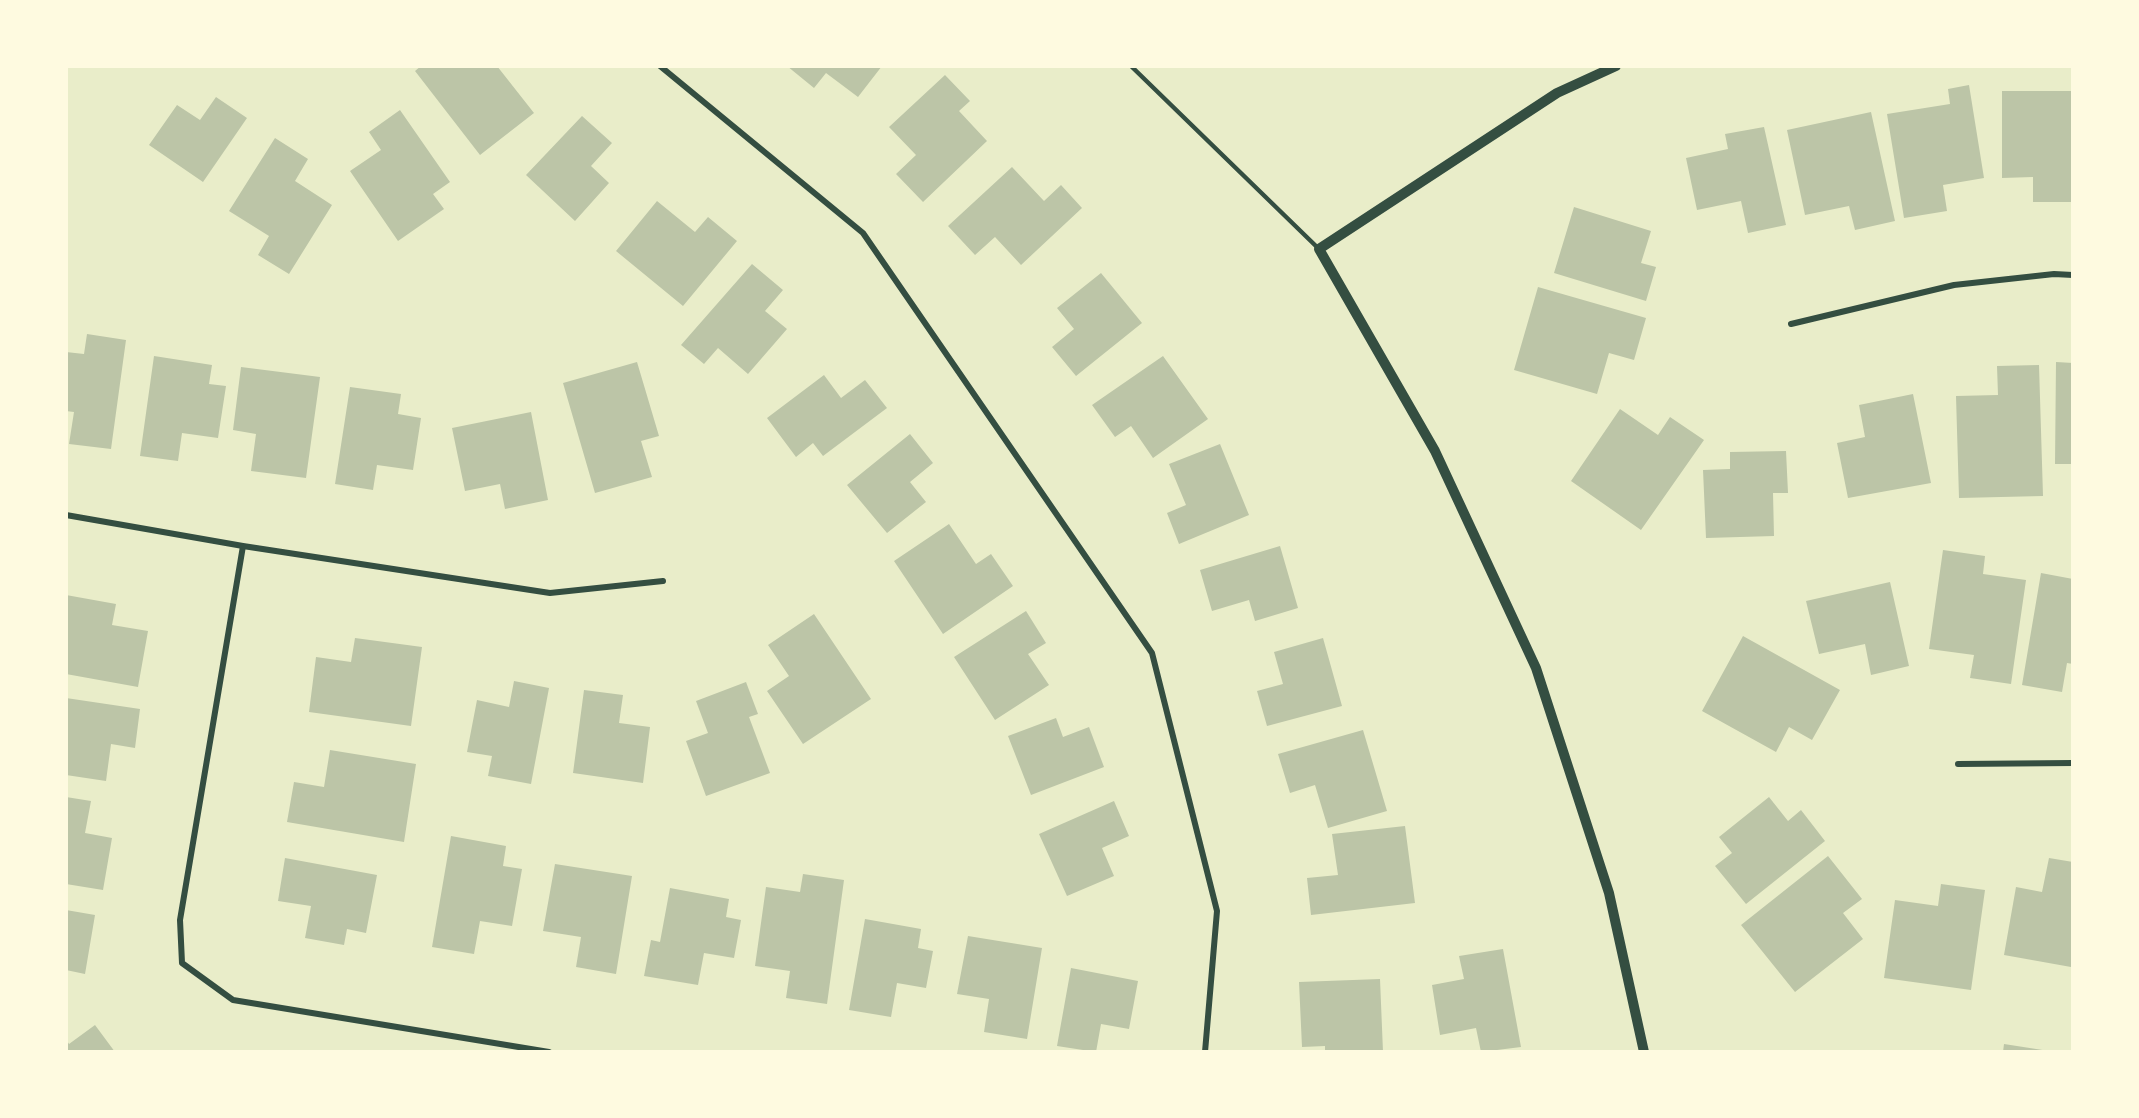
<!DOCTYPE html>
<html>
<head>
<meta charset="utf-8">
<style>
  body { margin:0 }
  #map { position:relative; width:2139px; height:1118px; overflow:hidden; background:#e9edc9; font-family:Arial,sans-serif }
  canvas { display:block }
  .frame { position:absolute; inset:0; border:68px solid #fefae0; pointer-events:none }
</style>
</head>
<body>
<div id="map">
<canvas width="2139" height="1118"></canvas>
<div class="frame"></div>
</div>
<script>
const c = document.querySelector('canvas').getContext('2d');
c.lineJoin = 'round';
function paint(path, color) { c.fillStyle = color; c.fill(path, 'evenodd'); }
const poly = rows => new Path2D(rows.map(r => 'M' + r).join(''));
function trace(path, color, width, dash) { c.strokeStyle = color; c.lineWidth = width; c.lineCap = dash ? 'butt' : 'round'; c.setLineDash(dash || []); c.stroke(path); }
const building = poly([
  [421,66,464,66,465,68,497,66,534,113,480,155,415,71],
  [787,66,882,66,858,97,826,73,814,88],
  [945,75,970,101,959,111,987,141,923,202,896,174,916,155,889,127],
  [1969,85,1984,178,1943,185,1947,211,1904,218,1887,114,1950,104,1948,89],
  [2002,91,2073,91,2073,202,2033,202,2033,177,2002,178],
  [216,97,247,118,203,182,149,145,177,105,200,120],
  [400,110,450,182,433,194,444,209,398,241,350,171,381,150,369,132],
  [1871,112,1895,221,1855,230,1849,206,1805,215,1787,130],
  [582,116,612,143,591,166,609,183,575,221,526,175],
  [1764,127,1786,225,1748,233,1741,201,1697,210,1686,158,1728,149,1725,134],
  [275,138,308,159,295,181,332,205,289,274,258,255,269,236,229,211],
  [1012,167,1044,201,1061,185,1082,208,1021,265,995,237,975,255,948,226],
  [657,201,695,232,708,217,737,241,683,306,616,251],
  [1574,207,1651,231,1641,263,1656,267,1646,301,1554,273],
  [752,264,783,290,765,311,787,329,748,374,718,348,704,364,681,345],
  [1101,273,1142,323,1076,376,1052,347,1074,329,1057,308],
  [1538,287,1646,318,1634,360,1609,353,1597,394,1514,370],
  [87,334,126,340,111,449,69,444,74,412,66,411,66,352,84,354],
  [154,356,212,365,209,384,226,386,218,438,182,433,178,461,140,456],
  [1163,356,1208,419,1153,458,1131,426,1115,437,1092,405],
  [637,362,659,436,641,441,652,477,595,493,563,383],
  [2056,362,2073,363,2073,464,2055,464],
  [2039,365,2043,496,1959,498,1956,396,1998,395,1997,366],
  [241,367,320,377,306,478,251,471,256,434,233,430],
  [824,375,841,398,865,380,887,408,823,456,813,443,796,457,767,418],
  [350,387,401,394,398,414,421,418,413,470,377,465,373,490,335,484],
  [1913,394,1931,483,1848,498,1837,443,1865,437,1859,405],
  [1620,409,1658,435,1670,417,1704,440,1641,530,1571,481],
  [531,412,548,500,505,509,500,484,465,491,452,428],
  [910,434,933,463,910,482,926,502,887,533,847,485],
  [1220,444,1249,515,1179,544,1167,513,1186,505,1169,464],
  [1786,451,1788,493,1773,493,1774,536,1706,538,1703,470,1730,469,1730,452],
  [949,524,976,564,991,554,1013,586,943,634,894,561],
  [1280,546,1298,608,1255,621,1249,600,1212,611,1200,570],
  [1943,550,1985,556,1983,574,2026,580,2011,684,1970,678,1974,655,1929,649],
  [2041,573,2073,579,2073,664,2067,663,2062,692,2022,685],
  [1890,582,1909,666,1871,675,1865,644,1819,654,1806,601],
  [66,595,116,604,112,625,148,631,138,687,66,674],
  [1026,611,1046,643,1028,654,1049,685,995,720,954,657],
  [814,614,871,699,803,744,767,691,789,676,768,645],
  [1743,636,1840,690,1812,740,1789,727,1776,752,1702,711],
  [355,638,422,647,411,726,309,712,316,657,351,662],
  [1323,638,1342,706,1267,726,1257,691,1283,684,1274,652],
  [514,681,549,688,531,784,488,776,492,756,467,752,477,700,509,707],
  [746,682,758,714,749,717,770,773,706,796,686,741,708,733,696,701],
  [584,690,623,695,619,723,650,727,643,783,573,773],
  [66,698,140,709,135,748,111,744,106,781,66,775],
  [1056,718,1063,737,1089,727,1104,767,1031,795,1008,736],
  [1363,730,1387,811,1328,828,1315,785,1290,793,1278,754],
  [330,750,416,764,404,842,287,822,294,782,324,787],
  [66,797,91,801,85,833,112,838,103,890,66,884],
  [1769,797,1788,821,1801,810,1825,841,1746,904,1715,866,1732,853,1719,837],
  [1114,801,1129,836,1102,848,1114,876,1067,896,1039,834],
  [1405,826,1415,903,1311,915,1307,878,1338,875,1332,834],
  [451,836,506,846,503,866,522,869,512,926,480,921,474,954,432,947],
  [1828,856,1862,899,1843,913,1863,939,1795,992,1741,925],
  [285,858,377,875,366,933,347,929,344,945,305,938,311,906,278,901],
  [2049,858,2073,862,2073,958,2071,967,2004,955,2016,887,2042,892],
  [555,864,632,876,616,974,576,967,581,937,543,931],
  [803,874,844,880,827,1004,786,998,790,971,755,966,766,887,800,892],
  [1941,884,1985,890,1971,990,1884,978,1895,900,1938,906],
  [670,888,729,899,726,917,741,920,734,958,704,953,698,985,644,976,651,940,660,942],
  [66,910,95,915,85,974,66,970],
  [865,919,921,929,918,948,933,951,926,988,897,983,891,1017,849,1010],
  [968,936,1042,948,1027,1039,984,1032,989,999,957,994],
  [1503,949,1521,1047,1481,1052,1476,1028,1440,1035,1432,985,1464,979,1459,956],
  [1071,968,1138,981,1129,1029,1101,1024,1096,1052,1057,1046],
  [1380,979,1383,1052,1325,1052,1325,1046,1302,1047,1299,982],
  [95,1025,115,1052,66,1052,66,1039,69,1044],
  [2004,1044,2049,1051,2049,1052,2003,1052]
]);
const service = poly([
  [1131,66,1319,249]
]);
const minor = poly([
  [660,66,863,233,1152,653,1217,911,1205,1052],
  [1791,324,1954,285,2054,274,2073,275],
  [66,515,243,546,550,593,663,581],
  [243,546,180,920,182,963,233,1000,549,1052],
  [1958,764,2073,763]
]);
const tertiary = poly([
  [1616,66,1557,93,1319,249,1435,451,1536,668,1609,893,1644,1052]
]);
paint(building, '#bcc5a7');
trace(service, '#344e41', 4.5);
trace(minor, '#344e41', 6);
trace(tertiary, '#344e41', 10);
</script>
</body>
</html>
